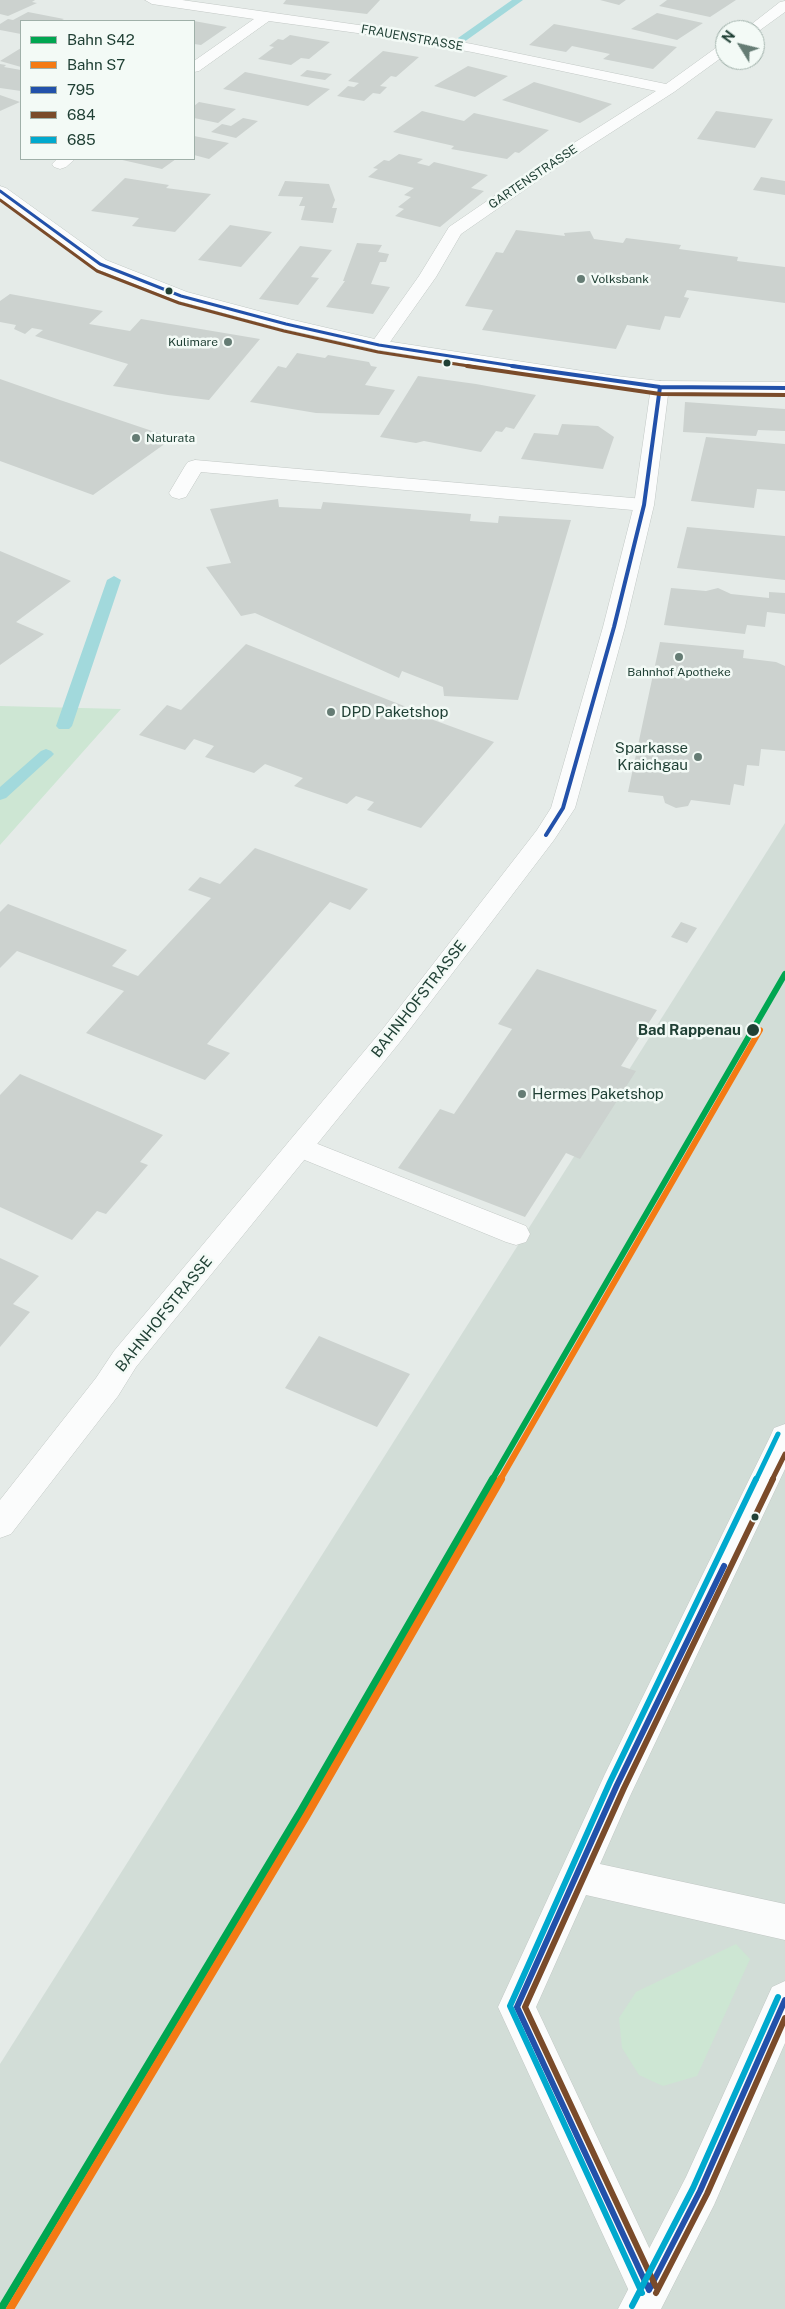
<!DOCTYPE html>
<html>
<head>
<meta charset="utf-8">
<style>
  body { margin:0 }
  #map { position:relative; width:785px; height:2309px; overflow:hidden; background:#e5ebe8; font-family:"Public Sans",sans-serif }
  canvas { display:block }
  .legend { position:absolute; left:20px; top:20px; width:175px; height:140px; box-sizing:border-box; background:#f3faf6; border:1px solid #9fb0a9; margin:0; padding:6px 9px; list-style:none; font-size:15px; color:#204035 }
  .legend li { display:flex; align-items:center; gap:10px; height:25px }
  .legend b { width:25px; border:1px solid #9fb0a9 }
  .north { position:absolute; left:715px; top:20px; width:50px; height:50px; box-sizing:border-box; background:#f3faf6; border:1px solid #9fb0a9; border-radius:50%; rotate:306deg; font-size:14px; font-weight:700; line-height:20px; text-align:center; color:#204035 }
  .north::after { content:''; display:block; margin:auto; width:18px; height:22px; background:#657c74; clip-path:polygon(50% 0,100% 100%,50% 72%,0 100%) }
</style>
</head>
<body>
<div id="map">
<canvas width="785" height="2309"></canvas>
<ul class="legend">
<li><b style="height:6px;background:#00a651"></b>Bahn S42</li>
<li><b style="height:6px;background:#f47a14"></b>Bahn S7</li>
<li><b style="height:6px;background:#2251aa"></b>795</li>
<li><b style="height:6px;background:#7a4b2a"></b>684</li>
<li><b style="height:6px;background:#00a9ce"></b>685</li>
</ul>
<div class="north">N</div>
</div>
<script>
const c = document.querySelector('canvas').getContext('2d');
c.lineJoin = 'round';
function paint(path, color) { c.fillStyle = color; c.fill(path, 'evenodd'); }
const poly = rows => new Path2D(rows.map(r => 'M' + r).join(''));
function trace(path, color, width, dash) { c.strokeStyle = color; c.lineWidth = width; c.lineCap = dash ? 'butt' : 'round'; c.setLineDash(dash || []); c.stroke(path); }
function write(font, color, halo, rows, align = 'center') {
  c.font = font + ' "Public Sans",sans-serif'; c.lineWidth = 5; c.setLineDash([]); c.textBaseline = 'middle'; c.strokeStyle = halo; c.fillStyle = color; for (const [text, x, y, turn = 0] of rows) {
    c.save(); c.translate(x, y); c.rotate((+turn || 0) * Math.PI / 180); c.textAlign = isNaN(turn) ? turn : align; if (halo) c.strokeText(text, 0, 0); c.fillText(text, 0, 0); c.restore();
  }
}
const built = poly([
  [785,823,785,2309,0,2309,0,2064]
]);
const green = poly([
  [0,706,121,709,0,845],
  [736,1944,750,1959,697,2076,663,2086,639,2075,622,2048,619,2018,636,1992]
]);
const stream = poly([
  [512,0,523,0,464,42,458,42,458,38,512,0],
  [114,576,121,580,72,726,69,729,59,729,56,726,107,580,114,576],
  [46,749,51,751,54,754,51,757,6,798,0,800,0,787,41,751,46,749]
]);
const building = poly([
  [0,0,35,0,32,2,37,3,8,16,0,14],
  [286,0,380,0,367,14,283,4],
  [600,0,626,0,619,5],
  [667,0,736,0,710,17,659,6],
  [28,12,64,19,60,21,21,21,21,34,0,30,0,24,8,19,13,20],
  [657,13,703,23,677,40,631,29],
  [194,21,227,27,201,45,194,44],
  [554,24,677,47,653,69,603,59,610,54,572,46,566,52,529,45],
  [290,35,330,42,309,59,301,58,291,65,258,59,274,47,269,46,278,39,283,40],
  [21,48,21,67,0,61],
  [383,51,419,57,396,77,391,76,380,86,387,87,380,94,373,93,364,101,337,96,348,86,354,87,359,83,348,81],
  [0,64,6,65,4,67,21,70,21,91,0,88],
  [468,66,508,76,475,97,434,86],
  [307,70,332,74,325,80,300,76],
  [245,72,330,89,308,106,223,89],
  [534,82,574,93,612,104,580,123,502,100],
  [0,95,20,102,0,111],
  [199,102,236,109,218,123,194,118,194,106],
  [422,111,464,121,474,113,549,130,519,153,515,152,507,159,451,149,454,146,393,132],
  [716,111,773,119,755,148,697,139],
  [243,118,258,121,236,138,211,132,222,124,231,126],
  [194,136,229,143,209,159,194,155],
  [399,154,423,159,417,163,429,166,434,162,488,175,471,188,484,191,440,227,395,216,404,209,398,207,411,197,404,195,414,188,368,177,378,169,373,168,384,160,389,161],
  [118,159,176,159,162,169],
  [761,177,785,181,785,195,753,190],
  [125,178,169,185,166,188,211,194,175,232,132,226,139,218,91,211],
  [285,181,329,184,335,200,332,208,337,208,333,223,301,220,305,206,299,206,303,197,278,196],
  [230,225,272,232,241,267,198,260],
  [516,230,565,236,564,233,590,231,594,239,623,243,626,238,681,245,679,249,738,257,737,261,785,267,785,303,687,290,684,297,689,298,680,318,665,316,660,330,627,325,616,349,482,330,493,310,465,306,496,252,503,253],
  [357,243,382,245,378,252,389,254,386,262,380,262,371,284,390,287,373,314,326,307,345,281,343,281],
  [300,246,332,250,311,277,319,278,298,305,259,299],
  [10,294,103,311,89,324,130,331,141,319,260,339,209,400,168,395,113,386,128,364,35,336,43,330,32,328,25,334,14,329,16,325,0,322,0,301],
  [297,353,325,358,328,355,369,362,371,366,377,367,365,385,395,390,379,415,316,413,250,402,278,366,286,368],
  [418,376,476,384,536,395,514,429,506,427,502,432,496,431,481,452,424,441,416,443,380,437],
  [0,379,57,399,173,438,93,495,0,461],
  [685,402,785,409,785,431,758,430,756,436,683,432],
  [562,424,598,426,614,437,603,469,521,459,534,433,558,435],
  [706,437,785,444,785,491,757,489,754,508,691,501],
  [278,499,279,507,321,509,323,502,471,514,470,521,498,523,499,516,571,520,518,700,444,696,443,687,402,671,399,678,255,613,241,616,206,567,231,563,210,509],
  [687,527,785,536,785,580,677,568],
  [0,551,71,581,16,622,44,634,0,665],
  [671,588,706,591,718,588,731,594,769,598,769,592,785,593,785,614,767,612,765,627,747,625,745,634,664,625],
  [660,642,744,650,743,658,776,662,785,666,785,751,761,749,759,766,747,765,744,786,734,784,730,805,691,800,688,806,676,808,665,803,663,796,628,792],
  [246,644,404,706,417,714,494,742,421,828,367,810,374,802,356,796,347,804,294,786,303,778,265,764,254,773,205,757,214,746,194,739,185,750,139,735,167,705,181,710],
  [255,848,368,889,350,910,330,902,207,1044,230,1053,205,1080,86,1033,124,991,17,951,0,968,0,912,8,904,127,950,112,966,138,976,211,898,188,890,200,877,220,884],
  [681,922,697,928,687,943,671,937],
  [537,969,657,1010,621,1066,636,1071,580,1159,566,1153,525,1217,398,1168,440,1109,454,1114,512,1029,498,1024],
  [20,1074,163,1135,140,1162,148,1165,106,1214,97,1211,72,1240,0,1207,0,1095],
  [0,1258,39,1276,13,1304,30,1312,0,1347],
  [319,1336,410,1374,377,1427,285,1388]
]);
const lane = poly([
  [195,460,644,499,651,501,654,505,651,509,644,511,201,472,186,497,179,499,172,497,169,493,185,466,188,462,195,460],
  [300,1137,526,1226,530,1234,526,1242,516,1245,506,1242,290,1154,286,1147,290,1140,300,1137],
  [785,1424,785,1469,630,1796,600,1864,785,1904,785,1940,586,1895,536,2007,669,2290,663,2304,653,2309,645,2309,635,2304,498,2007,605,1774,770,1437,774,1428,785,1424]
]);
const street = poly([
  [145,0,182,0,387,29,472,44,666,84,720,45,725,44,725,55,674,92,559,166,461,234,436,277,385,349,379,350,373,349,370,345,419,276,449,227,547,160,656,91,472,52,387,37,269,21,199,71,194,72,194,61,254,19,152,4,145,0],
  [785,1,785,12,756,33,755,30,744,30,780,2,785,1],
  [57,159,75,159,66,167,60,169,54,167,52,164,57,159],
  [660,381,667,383,669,387,654,505,625,627,575,808,554,840,400,1042,136,1367,118,1396,11,1534,0,1538,0,1500,96,1378,114,1351,382,1030,537,830,551,808,603,627,634,505,651,387,653,383,660,381],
  [785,1981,785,2043,714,2205,661,2309,618,2309,686,2177,772,1987,785,1981]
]);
const secondary = poly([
  [0,186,6,188,106,260,187,292,289,319,379,340,616,376,660,381,785,382,785,394,660,393,616,388,379,350,280,328,175,300,94,268,0,199,0,186]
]);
const bus1Far2 = poly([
  [0,191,100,264,181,296,286,324,379,345,520,367]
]);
const bus1Far1 = poly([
  [512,366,660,387,785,388],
  [546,835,563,808,614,627,644,505,660,387]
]);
const bus1 = poly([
  [649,2290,517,2007,617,1785,724,1566],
  [649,2290,700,2191,785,2000]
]);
const bus2Far3 = poly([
  [0,200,97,271,179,303,284,331,378,352,475,367]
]);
const bus2Far2 = poly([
  [467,366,660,394,785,395]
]);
const bus2Far1 = poly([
  [772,1480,785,1454]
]);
const bus2 = poly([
  [656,2287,525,2007,624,1788,773,1479],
  [656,2293,707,2194,785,2018]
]);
const bus3Far1 = poly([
  [756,1480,778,1434]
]);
const bus3 = poly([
  [642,2293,510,2006,610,1782,756,1479],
  [632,2306,693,2188,778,1997]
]);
const rail1Far1 = poly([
  [492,1480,785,974]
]);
const rail1 = poly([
  [1,2309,301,1811,493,1479]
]);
const rail2Far1 = poly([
  [500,1480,760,1030]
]);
const rail2 = poly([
  [10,2309,307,1815,501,1479]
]);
const markers = [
  [581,279,5,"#657c74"],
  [169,291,4.5,"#204035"],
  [228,342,5,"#657c74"],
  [447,363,4.5,"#204035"],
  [136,438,5,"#657c74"],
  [679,657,5,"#657c74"],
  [331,712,5,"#657c74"],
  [698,757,5,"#657c74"],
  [753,1030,7,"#204035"],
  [522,1094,5,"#657c74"],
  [755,1517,4.5,"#204035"]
];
const farStreetnames = [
  ["FRAUENSTRASSE",412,38,10],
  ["GARTENSTRASSE",533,177,-34]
];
const farPoinames = [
  ["Volksbank",591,279],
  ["Kulimare",218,342,"right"],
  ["Naturata",146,438],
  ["Bahnhof Apotheke",679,672,"center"]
];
const poiNames = [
  ["DPD Paketshop",341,712],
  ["Sparkasse",688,748,"right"],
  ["Kraichgau",688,765,"right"],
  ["Hermes Paketshop",532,1094]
];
const streetNames = [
  ["BAHNHOFSTRASSE",419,999,-52],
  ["BAHNHOFSTRASSE",164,1314,-51]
];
const stopNames = [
  ["Bad Rappenau",741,1030]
];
paint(built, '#d2ddd7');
paint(green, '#cde6d3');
paint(stream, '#a2d9dc');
paint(building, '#ccd2cf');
trace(lane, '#c2c8c5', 1);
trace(street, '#c2c8c5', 1);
trace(secondary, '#c0c8c5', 1);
paint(lane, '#fbfcfc');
paint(street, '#fbfcfc');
paint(secondary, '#fbfcfc');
trace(bus1Far2, '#2251aa', 3);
trace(bus1Far1, '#2251aa', 4);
trace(bus1, '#2251aa', 6);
trace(bus2Far3, '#7a4b2a', 3);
trace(bus2Far2, '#7a4b2a', 4);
trace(bus2Far1, '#7a4b2a', 5);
trace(bus2, '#7a4b2a', 6);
trace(bus3Far1, '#00a9ce', 5);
trace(bus3, '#00a9ce', 6);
trace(rail1Far1, '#00a651', 6);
trace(rail1, '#00a651', 8);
trace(rail2Far1, '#f47a14', 6);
trace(rail2, '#f47a14', 8);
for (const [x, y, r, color] of markers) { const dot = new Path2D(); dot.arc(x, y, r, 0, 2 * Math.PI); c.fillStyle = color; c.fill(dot); trace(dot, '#f3faf6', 2); }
write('12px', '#204035', '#f3faf6', farStreetnames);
write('12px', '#204035', '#f3faf6', farPoinames, 'left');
write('15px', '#204035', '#f3faf6', poiNames, 'left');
write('15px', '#204035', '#f3faf6', streetNames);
write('bold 15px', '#204035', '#f3faf6', stopNames, 'right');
</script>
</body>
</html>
